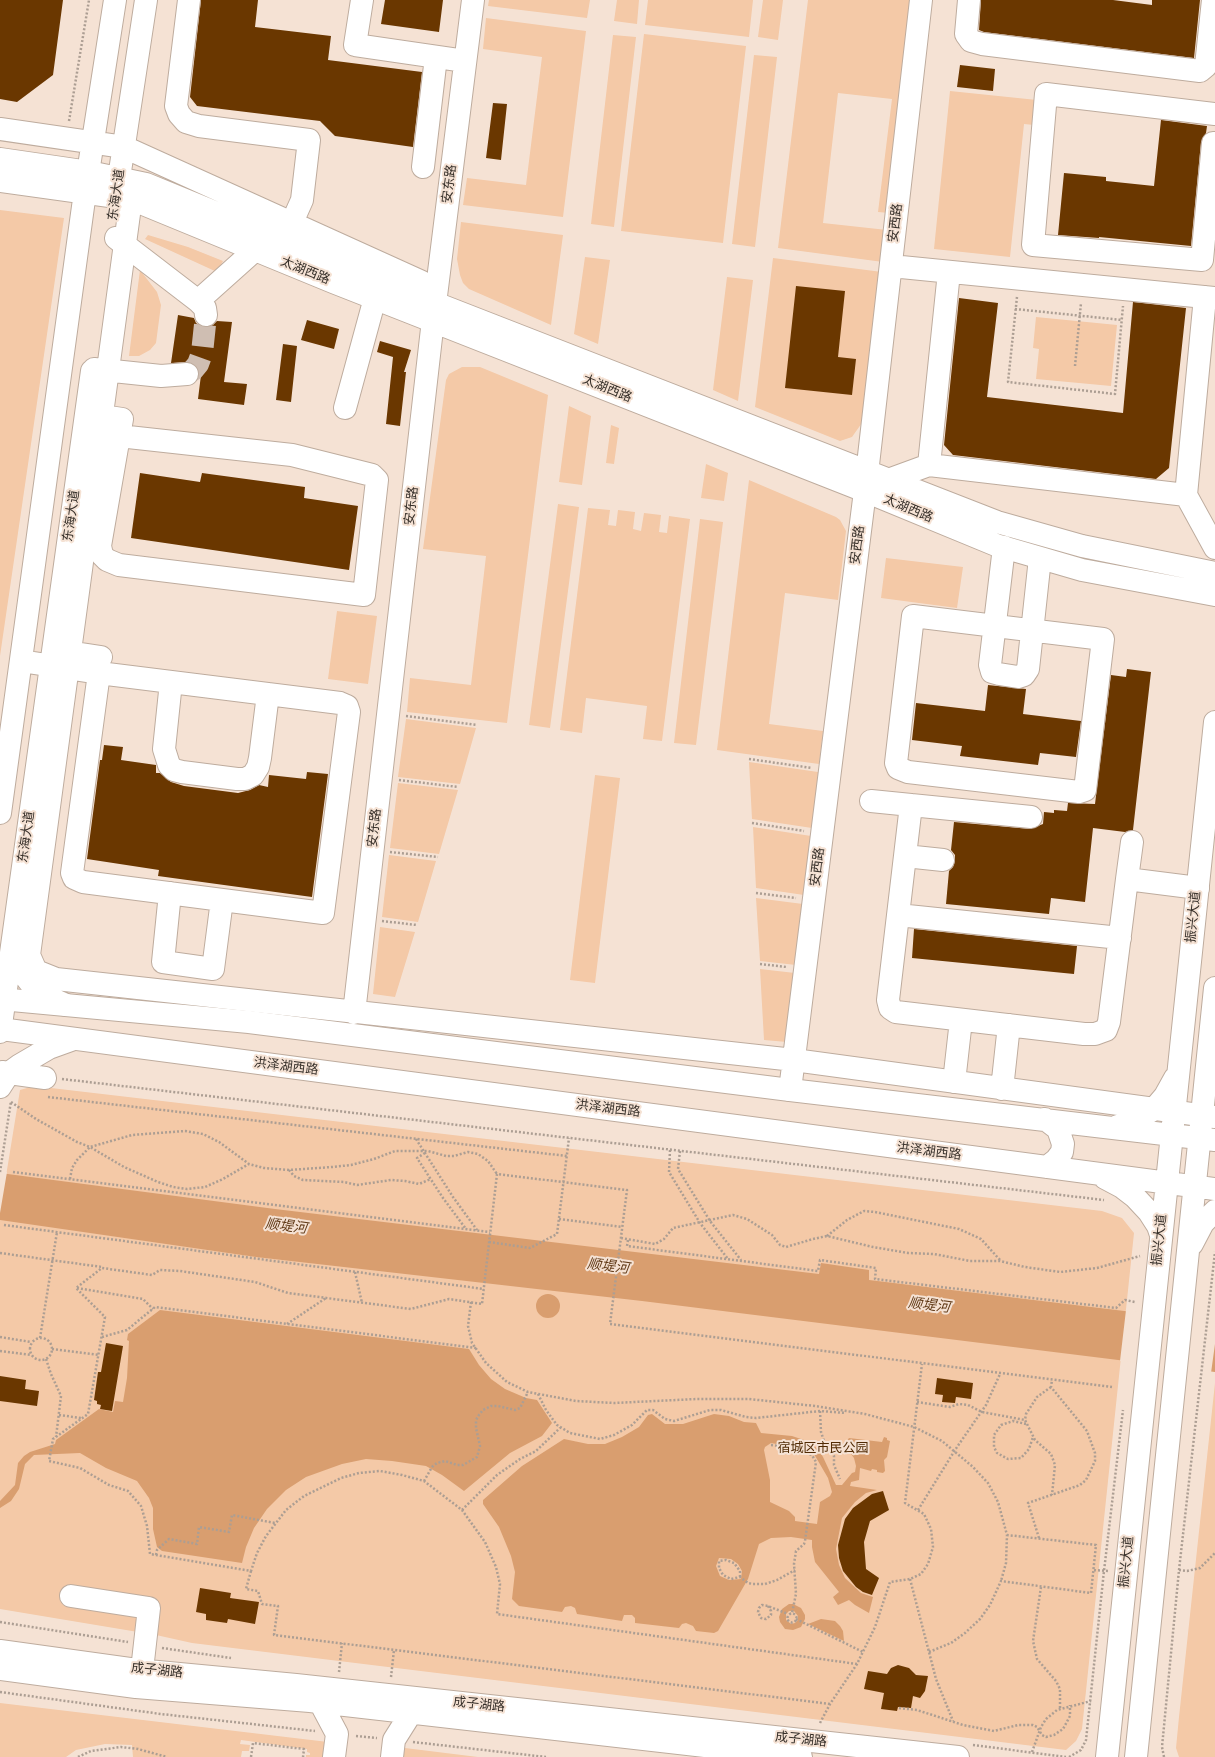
<!DOCTYPE html>
<html>
<head>
<meta charset="utf-8">
<style>
  body { margin:0 }
  canvas { display:block; background:#f5e2d4 }
</style>
</head>
<body>
<canvas width="1215" height="1757"></canvas>
<script>
const c = document.querySelector('canvas').getContext('2d');
c.lineJoin = 'round';
function paint(path, color) { c.fillStyle = color; c.fill(path, 'evenodd'); }
const poly = rows => new Path2D(rows.map(r => 'M' + r).join(''));
function trace(path, color, width, dash) { c.strokeStyle = color; c.lineWidth = width; c.lineCap = dash ? 'butt' : 'round'; c.setLineDash(dash || []); c.stroke(path); }
function write(font, color, halo, rows, align = 'center') {
  c.font = font + ' "Sofia Sans Condensed","Noto Sans SC",sans-serif'; c.lineWidth = 4; c.setLineDash([]); c.textBaseline = 'middle'; c.strokeStyle = halo; c.fillStyle = color; for (const [text, x, y, turn = 0] of rows) {
    c.save(); c.translate(x, y); c.rotate((+turn || 0) * Math.PI / 180); c.textAlign = isNaN(turn) ? turn : align; if (halo) c.strokeText(text, 0, 0); c.fillText(text, 0, 0); c.restore();
  }
}
const green = poly([
  [489,0,590,0,587,18,488,6],
  [617,0,639,0,637,24,614,21],
  [648,0,753,0,749,37,645,25],
  [763,0,783,0,778,40,758,37],
  [808,0,915,0,889,213,878,212,892,99,838,93,823,223,887,230,883,262,778,248],
  [486,18,586,31,563,217,463,205,467,178,526,185,542,57,483,49],
  [644,34,746,46,723,243,621,231],
  [613,35,636,37,614,227,591,224],
  [754,55,777,57,755,247,732,244],
  [950,91,1037,100,1034,125,1024,124,1010,257,934,249],
  [0,210,64,218,0,656],
  [461,222,563,235,551,325,469,289,463,283,460,275,457,259],
  [148,235,188,247,223,261,217,272,145,239],
  [585,257,610,260,598,344,574,334],
  [773,258,882,272,864,420,852,437,840,441,755,407],
  [140,270,157,292,161,305,156,343,150,350,139,356,129,356],
  [727,277,753,280,738,401,713,390],
  [1036,317,1117,325,1111,386,1036,379,1039,349,1033,348],
  [462,367,480,367,548,395,507,723,407,712,410,678,471,685,486,556,423,549,446,380,449,374],
  [569,406,591,416,582,485,559,482],
  [611,425,619,428,614,464,606,463],
  [706,464,728,473,724,501,701,498],
  [749,480,836,517,840,520,846,531,838,600,785,593,769,724,823,731,819,764,717,750],
  [558,504,579,507,550,728,529,725],
  [588,508,610,510,608,525,616,526,618,510,635,512,633,529,641,531,644,513,661,515,659,532,667,533,669,516,690,519,662,741,643,739,647,706,586,698,582,733,560,730],
  [700,519,723,522,696,745,674,743],
  [886,558,963,567,957,608,881,598],
  [337,611,377,616,368,684,328,679],
  [406,719,476,728,460,784,398,777],
  [749,762,818,772,812,828,752,819],
  [595,775,620,778,595,983,570,980],
  [398,783,458,790,439,854,390,848],
  [753,827,811,836,804,895,756,888],
  [389,855,436,861,418,922,382,917],
  [756,898,803,904,796,965,760,961],
  [380,927,415,932,395,997,373,994],
  [760,969,795,973,787,1042,764,1040],
  [34,1086,1102,1211,1122,1218,1134,1233,1082,1729,1076,1741,1066,1750,192,1643,156,1635,0,1609,0,1213,20,1090],
  [1215,1383,1215,1757,1179,1757,1176,1748,1179,1717],
  [0,1703,328,1742,325,1757,306,1757,306,1755,310,1755,310,1753,307,1752,307,1749,241,1740,240,1744,250,1745,249,1751,242,1751,241,1757,133,1757,132,1745,105,1744,76,1750,66,1757,0,1757],
  [405,1748,478,1757,403,1757]
]);
const water = poly([
  [0,1173,275,1209,819,1274,821,1263,869,1270,869,1280,1215,1322,1215,1372,642,1301,256,1257,0,1220],
  '536 1306a12 12 0 1 1 24 0a12 12 0 1 1-24 0Z',
  [160,1310,469,1349,479,1365,491,1379,505,1389,526,1398,537,1400,552,1423,542,1436,510,1453,464,1491,442,1475,426,1466,392,1461,366,1459,342,1464,306,1477,286,1490,267,1509,254,1528,246,1547,242,1563,162,1551,157,1547,153,1529,153,1508,149,1498,137,1481,106,1468,80,1453,34,1455,25,1464,19,1489,11,1501,0,1508,0,1501,15,1485,18,1463,24,1456,30,1452,55,1444,56,1440,99,1409,113,1412,115,1401,123,1402,127,1378,129,1341,127,1340,128,1334],
  [652,1414,665,1424,683,1424,714,1414,729,1416,744,1422,756,1423,761,1433,792,1436,807,1441,818,1449,823,1457,836,1485,842,1485,852,1473,855,1472,856,1466,854,1458,846,1447,846,1442,849,1438,882,1442,884,1437,887,1438,887,1440,890,1441,887,1457,884,1460,885,1471,883,1473,877,1472,877,1470,872,1469,871,1471,860,1468,859,1480,851,1482,850,1486,877,1490,866,1493,855,1502,842,1518,836,1549,839,1565,845,1578,861,1593,873,1597,869,1613,855,1605,849,1600,838,1605,833,1597,839,1592,815,1562,812,1547,812,1540,791,1537,771,1538,759,1544,748,1579,718,1631,714,1633,696,1631,693,1626,686,1623,682,1624,679,1628,635,1623,635,1618,632,1615,624,1615,622,1621,577,1614,575,1608,571,1606,565,1607,562,1612,519,1606,512,1599,515,1572,511,1556,499,1527,483,1504,483,1500,522,1466,564,1439,588,1444,605,1444,622,1437,639,1427,648,1415],
  [771,1443,801,1448,814,1454,828,1478,832,1492,830,1496,820,1502,817,1524,795,1521,795,1517,789,1511,770,1502,770,1480,764,1450,765,1447],
  [719,1558,731,1559,738,1564,742,1571,741,1579,729,1580,720,1576,716,1566],
  [789,1604,793,1604,801,1608,805,1615,805,1619,801,1627,793,1630,785,1629,780,1622,779,1617,782,1609],
  [789,1611,794,1611,798,1616,798,1620,795,1623,791,1624,786,1620,786,1614],
  [821,1619,835,1621,840,1626,843,1631,844,1641,808,1624]
]);
const pier = poly([
  [0,1171,7,1172,0,1213],
  [1126,1310,1215,1320,1215,1344,1211,1373,1120,1361]
]);
const building = poly([
  [0,0,63,0,53,75,17,102,0,99],
  [201,0,258,0,255,27,331,36,328,60,422,72,413,147,335,136,320,121,197,106,190,97],
  [385,0,443,0,439,32,381,24],
  [981,0,1113,0,1152,5,1152,0,1200,0,1194,58,984,32,979,30],
  [960,65,995,69,993,91,957,87],
  [493,103,507,104,501,160,486,158],
  [1161,120,1207,126,1206,133,1201,142,1191,246,1099,237,1099,238,1058,235,1064,173,1106,177,1106,181,1154,186],
  [796,286,845,291,838,357,856,359,852,395,785,388],
  [959,298,998,303,987,397,1123,413,1133,302,1186,308,1169,468,1156,479,953,455,944,445],
  [178,315,194,318,196,323,202,327,208,327,213,325,217,321,232,322,224,382,247,384,244,405,198,399,201,375,199,375,197,367,193,363,186,362,171,363],
  [307,320,339,329,334,349,301,340],
  [380,341,411,350,404,372,406,372,400,426,386,424,393,357,377,352],
  [283,344,297,346,291,402,276,400],
  [140,473,200,482,202,473,305,487,304,498,358,506,349,570,131,538],
  [1127,669,1151,672,1133,830,1125,832,1093,828,1085,902,1051,898,1049,914,946,904,949,871,953,867,955,861,955,855,951,850,954,822,1030,829,1043,824,1044,812,1054,813,1054,810,1067,811,1068,803,1095,804,1111,675,1126,677],
  [988,685,1026,689,1023,714,1081,721,1076,757,1040,753,1038,765,960,756,962,746,912,740,916,703,985,711],
  [104,745,123,747,121,760,156,765,156,773,160,773,171,782,184,786,238,793,250,790,259,785,268,787,269,775,306,779,307,772,328,774,312,897,158,876,159,870,87,859,100,760,102,760],
  [914,929,1077,946,1074,974,912,958],
  [106,1343,123,1346,112,1411,100,1409,101,1405,97,1404,97,1401,94,1400,98,1372,101,1372],
  [0,1376,26,1380,25,1389,39,1391,37,1406,0,1401],
  [937,1378,973,1383,971,1399,956,1397,955,1403,942,1402,943,1395,935,1394],
  [883,1491,889,1510,870,1521,864,1542,866,1569,879,1578,872,1595,863,1592,856,1587,843,1571,839,1558,838,1545,845,1519,853,1508,872,1494],
  [200,1588,231,1593,230,1598,259,1602,255,1624,228,1619,227,1623,206,1620,206,1614,196,1612],
  [898,1665,909,1668,916,1675,928,1676,925,1691,920,1698,913,1696,911,1708,898,1707,897,1711,881,1709,884,1693,864,1689,868,1671,887,1674,891,1668]
]);
const minorTunnel = poly([
  [187,374,193,370,198,364,202,353,206,315]
]);
const path = poly([
  [69,121,89,0],
  [1017,297,1008,382,1115,394,1123,306],
  [1015,309,1122,320],
  [1075,366,1081,303],
  [406,716,477,725],
  [749,759,812,768],
  [399,780,458,787],
  [752,823,804,831],
  [390,852,438,857],
  [756,893,796,898],
  [382,921,417,925],
  [760,964,787,967],
  [62,1079,1104,1200],
  [48,1097,567,1156],
  [11,1102,36,1119,77,1142,90,1147,132,1135,185,1131,203,1134,219,1142,249,1164,264,1168,289,1170,332,1167,351,1165,374,1159,395,1151,428,1151,446,1156,454,1156,468,1152,478,1154,488,1161,497,1174],
  [416,1139,453,1197,477,1230],
  [670,1150,669,1172,700,1223,728,1259],
  [680,1151,678,1169,710,1221,741,1260],
  [425,1153,417,1158,443,1198,466,1229],
  [289,1170,294,1176,303,1180,344,1182,357,1185,391,1180,405,1181,419,1184,431,1179],
  [0,1172,11,1101],
  [13,1172,490,1232],
  [70,1179,72,1168,77,1160,90,1147,124,1167,158,1182,173,1187,187,1189,205,1187,223,1179,249,1164],
  [559,1219,622,1227],
  [4,1225,484,1289],
  [827,1236,847,1220,864,1211,875,1212,959,1229,981,1239,1000,1260],
  [621,1238,655,1244,664,1239,673,1228,733,1215,747,1219,772,1235,780,1245,786,1247,813,1239,827,1236,873,1247,908,1253,934,1254,970,1261,1000,1261,1025,1267,1060,1272,1097,1268,1140,1256],
  [628,1240,627,1246,818,1271,820,1260,876,1268,875,1279,1116,1308,1125,1300,1135,1302],
  [489,1242,530,1248,557,1234,569,1138],
  [0,1253,102,1267],
  [355,1272,362,1303],
  [77,1288,143,1299,153,1309],
  [471,1302,468,1326,472,1343,486,1363,507,1382,528,1392,576,1401,614,1403,697,1399,749,1399,815,1406,865,1414,914,1427,942,1441,973,1467,988,1483,998,1502,1007,1535,1006,1563,1001,1581],
  [287,1324,326,1298],
  [0,1337,31,1342],
  [102,1337,127,1330,155,1307,476,1348],
  '30 1349a11 11 0 1 1 22 0a11 11 0 1 1-22 0Z',
  [40,1338,57,1232],
  [52,1349,99,1355],
  [0,1351,31,1355],
  [46,1359,51,1374,61,1396,56,1437],
  [1051,1387,1037,1397,1026,1414,1025,1420,1035,1440,1051,1454,1055,1465,1052,1495],
  [538,1394,546,1410,557,1425,570,1433,600,1439,614,1435,632,1425,647,1410,653,1410,665,1419,674,1421,710,1410,721,1410,746,1417,756,1418,820,1411,846,1413],
  [917,1402,950,1407,959,1404,968,1405,982,1412,1025,1420],
  [820,1411,821,1432,825,1444,834,1456,834,1465,840,1479],
  [59,1415,81,1418],
  [1026,1424,1013,1421,1001,1425,994,1435,994,1447,997,1453,1008,1459,1021,1458,1029,1449,1033,1437],
  [771,1445,790,1447,803,1452,812,1455,816,1462,805,1541,804,1544,796,1551,794,1564,796,1594,792,1613],
  [424,1481,432,1467,437,1463,445,1461,457,1465,463,1465,477,1457,480,1446,476,1428,476,1420,479,1415,483,1410,491,1406,498,1406,515,1410,520,1408,528,1392],
  [462,1510,497,1475,520,1459,536,1451,560,1428],
  [918,1510,955,1450,986,1405,1000,1374],
  [1039,1538,1028,1503,1080,1485,1086,1480,1095,1461,1095,1453,1087,1431,1051,1387,1052,1380],
  [156,1555,157,1550,169,1539,197,1544,199,1527,229,1532,232,1515,275,1523],
  [1094,1570,1109,1571],
  [1179,1570,1187,1571,1200,1568,1215,1553],
  [251,1571,246,1589,258,1591,262,1604,278,1606,274,1635,830,1704],
  [740,1577,740,1571,734,1563,726,1560,719,1561,719,1568,723,1575,731,1579,740,1577,748,1583,753,1584,765,1584,777,1580,795,1570],
  [910,1579,936,1679,953,1721],
  [1041,1587,1033,1641,1037,1659,1056,1681,1060,1689,1060,1708],
  [768,1606,771,1611,771,1615,766,1619,761,1618,758,1612,759,1608,762,1605,768,1606,788,1614],
  '787.5 1618a4.5 4.5 0 1 1 9 0a4.5 4.5 0 1 1-9 0Z',
  [796,1619,863,1652],
  [0,1622,128,1642],
  [162,1648,231,1658],
  [929,1652,951,1643,965,1633,980,1619,990,1605,1001,1581,1091,1593,1096,1545,1007,1535],
  [857,1664,497,1614,500,1584,496,1567,485,1542,462,1510,424,1481,402,1475,380,1471,359,1473,341,1478,304,1496,286,1510,266,1536,257,1553,251,1571,150,1554,147,1526,141,1506,128,1491,109,1485,80,1468,49,1461,53,1439,88,1414,105,1317,76,1288,102,1268,152,1275,160,1270,180,1271,255,1282,288,1293,411,1309,449,1299,482,1304,497,1174,627,1190,610,1324,1112,1387],
  [339,1672,342,1643],
  [391,1677,394,1650],
  [0,1692,161,1714,315,1731],
  [899,1708,917,1710,963,1725,994,1731,1018,1725,1033,1725,1037,1727,1042,1735,1046,1737,1054,1735,1063,1729,1070,1716,1070,1705],
  [820,1723,830,1704,857,1664,875,1627,890,1582,910,1579,921,1574,928,1564,933,1547,931,1529,924,1514,905,1503,922,1364],
  [356,1736,377,1738],
  [413,1742,546,1757],
  [973,1745,1066,1757],
  [1032,1752,1041,1727,1046,1719,1057,1710,1091,1701],
  [78,1757,91,1751,121,1747,138,1749,167,1757],
  [251,1757,253,1743,304,1749,303,1757],
  [1069,1757,1081,1750,1086,1740,1104,1571,1123,1410],
  [1164,1757,1162,1747,1179,1570,1215,1252]
]);
const minor = poly([
  [189,0,176,106,179,114,186,122,199,126,309,140,302,200,286,236],
  [362,0,355,45,465,61],
  [969,0,966,34,971,41,982,44,1200,71,1206,66,1213,0],
  [1215,114,1046,94,1033,245,1202,260,1213,143,1215,143],
  [0,129,124,147,422,282],
  [0,159,89,172,146,184,435,303,997,522,1082,546,1215,573],
  [423,167,436,57],
  [0,181,131,199,333,282,865,491,996,545,1082,570,1215,595],
  [117,191,146,0],
  [131,199,29,955,36,971,56,979,794,1060,1215,1117],
  [116,238,198,301,205,308,206,315],
  [891,266,1215,298],
  [198,301,255,250],
  [94,369,161,376,187,374],
  [345,408,375,298],
  [102,416,122,419,119,436,100,546,102,555,107,560,119,565,364,595,377,480,372,475,292,455,119,436],
  [929,465,949,272],
  [888,480,929,465,1186,495,1215,548],
  [1186,495,1205,297],
  [1004,547,990,665,992,672,999,674,1018,677,1024,675,1028,669,1040,558],
  [913,616,1103,639,1085,790,1079,792,908,772,898,768,896,763,913,616],
  [55,650,101,657],
  [21,661,99,673,340,703,347,706,349,712,323,913,83,882,74,878,72,873,99,673],
  [171,682,164,749,169,765,174,770,182,772,237,779,245,779,253,775,258,767,260,758,268,694],
  [871,801,1031,817],
  [911,805,888,1000,890,1008,896,1012,1084,1034,1095,1034,1106,1030,1109,1022,1127,879,1198,888],
  [0,813,85,192,115,0],
  [905,856,943,860],
  [1127,879,1132,842],
  [170,893,163,962,213,969,222,900],
  [898,915,1120,938],
  [18,961,25,976,35,989,44,995,66,1005],
  [354,1013,433,320,473,0],
  [0,1032,92,371],
  [2,1072,45,1078],
  [954,1082,961,1020],
  [0,1087,9,1073,20,1065,49,1048,74,1039],
  [1002,1089,1009,1025],
  [790,1090,865,491,921,0],
  [71,1596,149,1608,142,1670],
  [0,1651,137,1670,296,1685,958,1757],
  [0,1669,136,1687,310,1701,801,1757],
  [320,1702,337,1734,334,1757],
  [392,1757,394,1740,411,1713]
]);
const major = poly([
  [0,999,249,1022,790,1090,1215,1140],
  [0,1029,1215,1189],
  [1045,1119,1058,1129,1063,1144,1062,1152,1056,1160,1047,1167],
  [1118,1126,1137,1120,1154,1109,1165,1096,1175,1078],
  [1105,1178,1122,1187,1135,1197,1149,1212,1158,1226,1161,1235],
  [1192,1244,1203,1223,1215,1211],
  [1107,1757,1215,722],
  [1136,1757,1215,988]
]);
const streetNames = [
  ["安东路",450,184,-83],
  ["东海大道",117,195,-82],
  ["安西路",896,223,-83],
  ["太湖西路",305,271,22],
  ["太湖西路",607,389,22],
  ["安东路",412,506,-84],
  ["太湖西路",908,509,23],
  ["东海大道",72,516,-82],
  ["安西路",858,545,-83],
  ["安东路",375,828,-84],
  ["东海大道",27,837,-82],
  ["安西路",818,867,-83],
  ["振兴大道",1194,917,-84],
  ["洪泽湖西路",286,1067,7],
  ["洪泽湖西路",608,1109,7],
  ["洪泽湖西路",929,1152,7],
  ["振兴大道",1160,1240,-84],
  ["振兴大道",1127,1562,-84],
  ["成子湖路",157,1671,6],
  ["成子湖路",479,1705,6],
  ["成子湖路",801,1740,6]
];
const parkNames = [
  ["宿城区市民公园",823,1449]
];
const waterNames = [
  ["顺堤河",286,1227,7],
  ["顺堤河",608,1267,7],
  ["顺堤河",929,1306,7]
];
paint(green, '#f4c9a7');
paint(water, '#d99e6f');
paint(pier, '#f5e2d4');
paint(building, '#6a3700');
trace(minorTunnel, '#cfbeb2', 22, [22, 11]);
trace(minor, '#beac9e', 24);
trace(major, '#beac9e', 24);
trace(path, '#ac9e93', 2.5, [2, 2]);
trace(minor, '#fff', 22);
trace(major, '#fff', 22);
write('13px', '#37302a', '#f5e2d4', streetNames);
write('13px', '#512b04', '#f5e2d4', parkNames);
write('italic 14px', '#603916', '#f5e2d4', waterNames);
</script>
</body>
</html>
